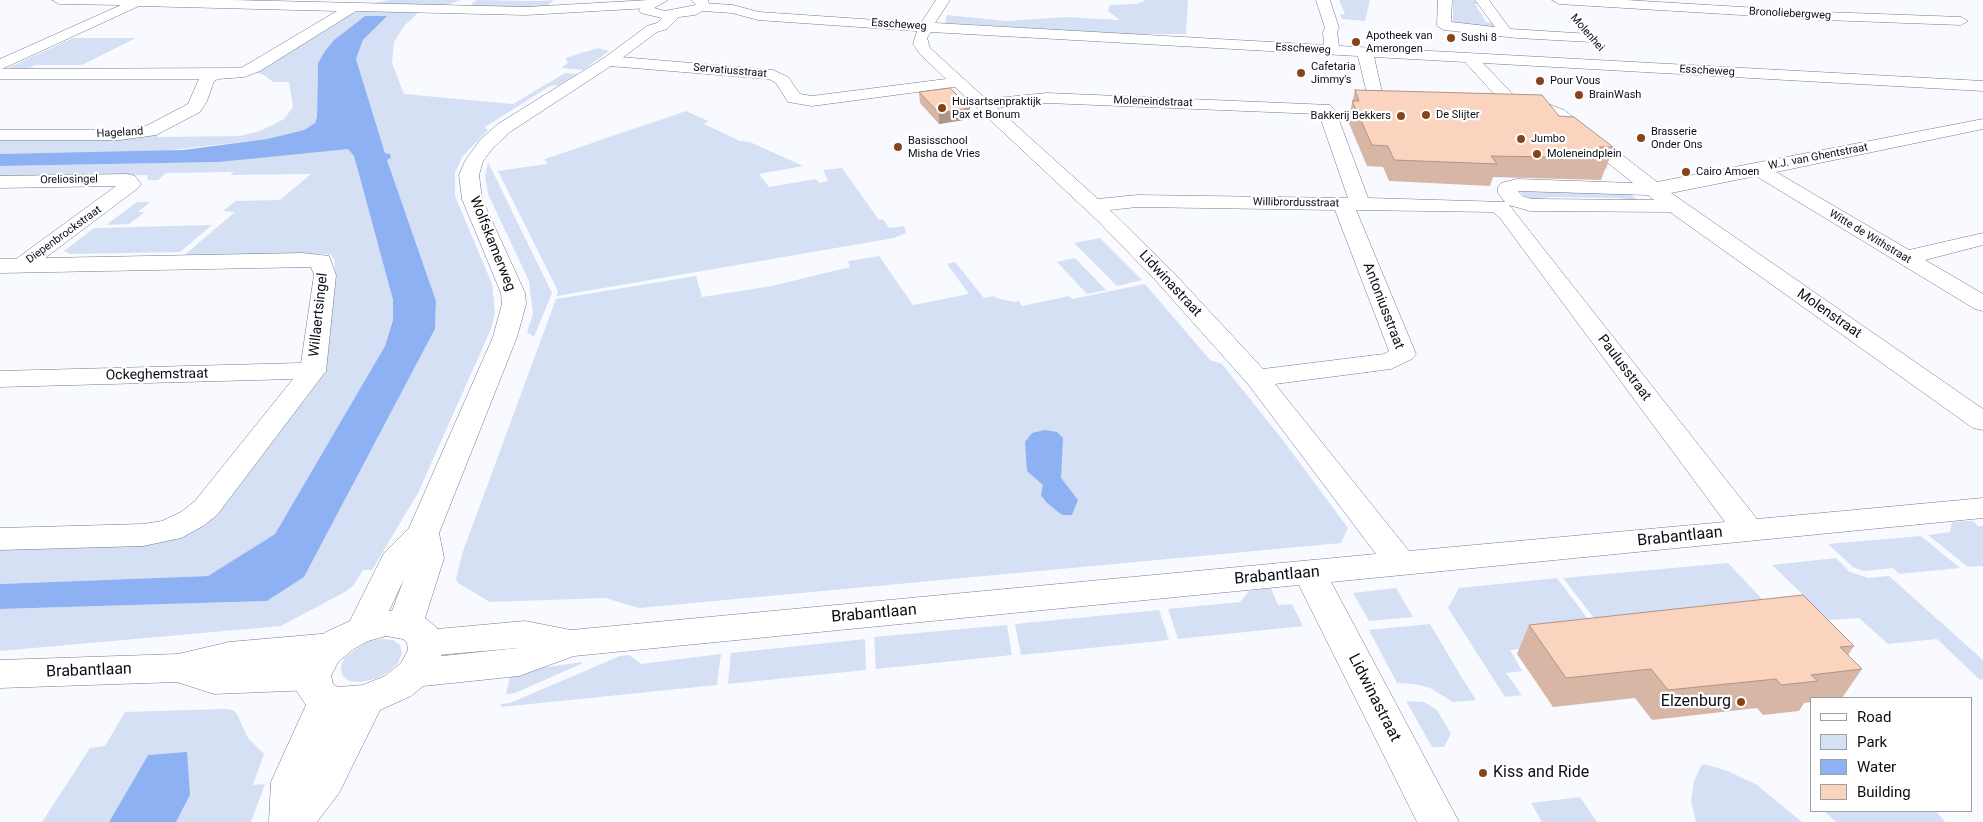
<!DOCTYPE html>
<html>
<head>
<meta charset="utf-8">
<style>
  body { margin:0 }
  #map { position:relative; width:1983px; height:822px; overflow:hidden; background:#f8faff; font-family:Roboto,sans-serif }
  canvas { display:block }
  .legend { position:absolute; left:1810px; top:697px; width:162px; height:115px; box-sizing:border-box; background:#fff; border:1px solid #9d9fa1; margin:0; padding:6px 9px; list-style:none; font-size:15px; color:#0a0e15 }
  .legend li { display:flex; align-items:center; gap:10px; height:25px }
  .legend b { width:25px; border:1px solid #9d9fa1 }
</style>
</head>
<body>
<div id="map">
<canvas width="1983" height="822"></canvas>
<ul class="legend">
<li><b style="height:6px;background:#fff"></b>Road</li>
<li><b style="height:14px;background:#d5e0f5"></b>Park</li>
<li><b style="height:14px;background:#8db1f2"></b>Water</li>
<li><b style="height:14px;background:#fbd4c0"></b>Building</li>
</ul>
</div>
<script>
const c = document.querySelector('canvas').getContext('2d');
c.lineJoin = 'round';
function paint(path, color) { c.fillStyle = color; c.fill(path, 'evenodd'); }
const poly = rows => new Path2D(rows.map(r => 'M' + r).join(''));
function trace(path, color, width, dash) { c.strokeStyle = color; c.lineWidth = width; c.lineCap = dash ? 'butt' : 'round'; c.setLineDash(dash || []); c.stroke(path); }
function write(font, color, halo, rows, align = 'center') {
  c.font = font + ' Roboto,sans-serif'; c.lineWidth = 4.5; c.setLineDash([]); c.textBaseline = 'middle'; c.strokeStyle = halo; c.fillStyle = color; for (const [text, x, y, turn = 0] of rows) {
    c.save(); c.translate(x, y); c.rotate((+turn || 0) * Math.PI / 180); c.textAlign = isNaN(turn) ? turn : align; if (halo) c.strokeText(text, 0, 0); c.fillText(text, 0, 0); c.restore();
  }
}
const green = poly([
  [390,0,461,0,443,6,367,4],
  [477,0,538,1,554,0,548,5,534,7,475,7,471,4],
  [1146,0,1188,0,1186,34,1124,34,945,23,947,15,1007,21,1065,17,1120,20,1108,11,1110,5,1137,4],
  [1339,0,1370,0,1365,21,1342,19,1340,15,1345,14],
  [1453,0,1477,0,1479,3,1475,4,1486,22,1496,24,1498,28,1453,25],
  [364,11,419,12,404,26,394,42,392,63,404,94,513,104,565,73,577,74,559,85,550,86,485,127,488,130,462,157,455,173,455,196,492,284,495,313,491,329,418,493,372,570,363,570,353,586,345,592,281,626,0,651,0,609,267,601,304,577,435,329,436,311,436,301,387,160,391,158,390,154,385,153,356,59,363,40,386,16,365,16,334,40,325,51,318,63,317,117,315,123,304,130,267,139,155,152,0,154,0,138,135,138,157,134,158,137,240,136,260,131,284,119,293,107,289,82,273,82,264,75,253,72,347,14],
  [73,38,136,38,82,65,35,65,26,69,8,68],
  [598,48,609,51,583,70,561,68,568,63,565,58],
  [686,111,708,121,704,124,740,141,750,142,803,166,759,174,769,187,816,179,819,183,828,181,823,170,842,168,879,220,883,219,889,228,904,226,906,233,894,238,557,296,558,291,498,171,547,164,545,159],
  [340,148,348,149,354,156,393,300,393,320,385,346,275,534,208,576,0,584,0,547,136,544,215,511,318,382,326,368,335,261,331,255,325,254,182,257,235,212,223,211,236,201,280,200,311,174,230,175,234,172,166,173,158,180,148,180,147,175,0,178,0,166,219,162],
  [488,162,552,293,534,337,527,332,533,314,529,281,488,194,485,176],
  [1522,190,1630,193,1639,202,1620,198,1551,197,1536,200,1526,197,1521,193],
  [137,202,150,202,138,212,145,212,129,224,106,225],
  [212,225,180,252,70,254,64,251,94,228],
  [1100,238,1142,280,1117,286,1074,243],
  [879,256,913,305,969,294,947,264,955,262,984,298,994,296,996,298,1014,302,1019,301,1022,306,1069,296,1072,299,1145,284,1210,360,1222,364,1282,439,1348,528,1341,543,639,608,605,598,490,602,458,583,456,579,462,554,556,299,696,276,702,297,772,286,850,267,848,261],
  [1075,258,1106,290,1087,294,1057,262],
  [1973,521,1978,526,1983,526,1983,566,1968,567,1928,535,1950,532,1952,522],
  [1921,536,1960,568,1899,574,1893,568,1863,571,1853,567,1828,544],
  [1836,558,1850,572,1868,578,1889,576,1983,660,1983,679,1980,680,1937,639,1888,644,1859,618,1829,620,1772,565],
  [1728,563,1762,599,1762,603,1604,631,1563,578],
  [1557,578,1603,639,1510,650,1522,671,1506,673,1522,695,1505,697,1448,608,1459,588],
  [1271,588,1278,605,1292,604,1303,626,1178,639,1168,609,1240,602,1249,591],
  [1396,588,1413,617,1369,621,1353,593],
  [1159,610,1169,640,1021,655,1015,624],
  [1430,624,1462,678,1476,700,1453,702,1430,688,1414,684,1397,683,1369,630],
  [1007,625,1012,655,876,669,874,637],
  [381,639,393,640,400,645,402,653,398,663,388,672,375,679,361,682,349,681,342,675,341,667,345,657,368,641],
  [865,639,866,670,728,684,731,653],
  [721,654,717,685,501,707,501,704,510,703,620,656,629,655,641,664],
  [582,662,581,664,515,693,506,694,511,672],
  [1406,701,1424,702,1437,710,1451,734,1444,747,1432,747],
  [224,709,233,710,237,714,248,738,264,754,253,785,265,784,251,822,176,822,190,795,148,755,109,822,42,822,90,748,105,746,125,712],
  [1704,764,1728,771,1757,785,1802,822,1696,822,1691,801,1694,781,1701,766],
  [1580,797,1597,822,1542,822,1531,803],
  [1824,811,1936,811,1945,822,1836,822]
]);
const water = poly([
  [365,16,387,16,363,40,356,59,385,153,390,154,391,158,387,160,436,301,435,329,304,577,267,601,0,609,0,584,208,576,275,534,385,346,393,320,393,300,354,156,348,149,219,162,0,166,0,154,183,150,267,139,304,130,315,123,317,117,318,63,325,51,334,40],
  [1045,430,1057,432,1063,438,1061,478,1078,500,1072,515,1062,515,1046,502,1041,495,1043,485,1027,471,1025,442,1032,433],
  [187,752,190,795,176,822,109,822,148,755]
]);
const minor = poly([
  [52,0,232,0,526,7,649,0,656,4,649,8,526,15,356,11,260,71,244,77,218,79,214,81,207,101,200,112,156,135,120,140,0,140,0,130,120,130,146,126,188,104,199,79,0,79,0,59,121,5,59,4,52,0],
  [139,6,337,11,241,68,2,69,139,6],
  [936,0,950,0,935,23,1324,45,1323,32,1325,28,1316,0,1330,0,1339,28,1337,32,1339,46,1983,81,1983,91,1483,63,1518,100,1543,102,1564,110,1657,182,1983,119,1983,129,1776,172,1909,250,1983,233,1983,245,1925,260,1983,294,1983,311,1975,309,1756,176,1671,193,1983,409,1983,430,1973,428,1670,212,1530,211,1509,205,1757,519,1983,498,1983,518,1331,582,1459,822,1417,822,1299,585,574,656,519,676,414,687,401,683,396,673,401,663,414,659,518,648,426,656,413,652,408,643,413,634,426,630,525,621,571,630,1376,554,1248,384,1157,282,1099,222,955,87,812,106,788,102,776,83,769,79,609,66,601,61,609,56,773,70,788,77,800,94,812,96,946,79,920,54,913,44,917,31,758,20,732,13,703,11,696,7,703,3,733,5,759,12,921,23,936,0],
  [931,32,1358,56,1368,98,1378,102,1406,105,1412,104,1414,100,1412,96,1382,92,1374,57,1465,62,1507,108,1539,112,1552,118,1633,183,1517,179,1501,183,1498,187,1498,193,1505,202,1368,198,1336,112,1330,105,1047,93,986,99,930,48,927,38,931,32],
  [1047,103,1319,114,1348,198,1137,195,1098,199,997,108,1047,103],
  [1518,191,1648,195,1654,200,1532,199,1522,196,1518,191],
  [1137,207,1335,210,1389,351,1384,354,1263,369,1173,272,1110,210,1137,207],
  [1356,210,1493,212,1500,218,1725,522,1409,551,1275,384,1391,369,1412,359,1416,354,1356,210],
  [1438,0,1452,0,1451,22,1495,27,1475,0,1489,0,1510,29,1591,34,1598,38,1591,42,1517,38,1444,30,1437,26,1438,0],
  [1552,0,1626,0,1824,12,1961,17,1968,21,1961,25,1824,20,1559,4,1552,0],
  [128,174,135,176,141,184,138,188,45,258,303,253,329,256,336,275,326,371,217,515,203,526,181,538,143,546,0,550,0,528,143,524,162,521,181,512,195,501,293,379,0,387,0,371,301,363,314,275,311,267,0,273,0,259,16,259,116,186,0,188,0,176,128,174],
  [332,633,345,636,350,646,345,656,332,659,308,662,326,666,331,676,326,686,313,690,214,694,177,682,0,688,0,660,178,654,229,642,332,633]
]);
const major = poly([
  [648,0,668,0,654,8,665,11,696,5,691,0,708,0,710,7,695,15,679,17,667,29,657,32,614,64,510,132,493,148,483,161,479,175,482,199,525,293,526,304,517,337,439,533,444,558,425,618,436,627,442,636,444,650,427,683,411,696,380,710,339,793,317,822,269,822,271,782,306,705,296,690,295,676,312,643,326,632,350,621,384,553,409,528,493,337,502,304,501,293,462,199,459,175,465,161,480,140,498,124,604,58,647,26,657,23,662,18,641,13,639,10,644,1,648,0],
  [404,579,392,611,389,611,404,579],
  [386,636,403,639,407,642,408,650,401,663,385,676,363,685,338,687,333,684,331,676,338,662,352,650,368,641,386,636]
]);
const wall = poly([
  [1355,90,1559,116,1613,147,1606,169,1605,169,1601,180,1493,177,1490,186,1389,181,1383,167,1367,166,1348,121],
  [919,92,970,119,939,124,920,103],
  [1529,625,1854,646,1848,655,1862,669,1842,698,1812,698,1812,702,1804,703,1799,711,1763,715,1757,708,1652,720,1635,698,1553,707,1517,654]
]);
const shadedWall = poly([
  [970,108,970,119,939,124,939,113]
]);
const building = poly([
  [950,88,970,108,939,113,919,92,950,88],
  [1355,90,1542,95,1559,116,1574,117,1613,147,1599,147,1608,158,1491,156,1497,164,1394,160,1388,146,1372,145,1352,101,1359,101,1355,90],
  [1803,595,1854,646,1840,647,1862,669,1811,675,1818,681,1781,685,1776,679,1668,690,1651,669,1566,678,1529,625,1803,595]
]);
const markers = [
  [1451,38,5,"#884419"],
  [1356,42,5,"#884419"],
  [1301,73,5,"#884419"],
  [1540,81,5,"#884419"],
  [1579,95,5,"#884419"],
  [942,108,5,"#884419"],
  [1426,115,5,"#884419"],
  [1401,116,5,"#884419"],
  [1641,138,5,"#884419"],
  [1521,139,5,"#884419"],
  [898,147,5,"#884419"],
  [1537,154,5,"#884419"],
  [1686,172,5,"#884419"],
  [1741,702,5,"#884419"],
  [1483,773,5,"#884419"]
];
const farStreetnames = [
  ["Bronoliebergweg",1790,14,3],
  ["Esscheweg",899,25,4],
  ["Molenhei",1587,33,49],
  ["Esscheweg",1303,49,3],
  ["Servatiusstraat",730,71,5],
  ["Esscheweg",1707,71,3],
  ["Moleneindstraat",1153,102,2],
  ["Hageland",120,133,-3],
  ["W.J. van Ghentstraat",1818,157,-11],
  ["Oreliosingel",69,180,-1],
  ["Willibrordusstraat",1296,203,1],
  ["Diepenbrockstraat",64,235,-36],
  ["Witte de Withstraat",1870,237,31]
];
const farPoinames = [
  ["Apotheek van",1366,36],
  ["Amerongen",1366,49],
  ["Sushi 8",1461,38],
  ["Cafetaria",1311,67],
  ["Jimmy's",1311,80],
  ["Pour Vous",1550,81],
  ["BrainWash",1589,95],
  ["Huisartsenpraktijk",952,102],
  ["Pax et Bonum",952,115],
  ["De Slijter",1436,115],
  ["Bakkerij Bekkers",1391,116,"right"],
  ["Brasserie",1651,132],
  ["Onder Ons",1651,145],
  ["Jumbo",1531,139],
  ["Basisschool",908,141],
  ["Misha de Vries",908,154],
  ["Moleneindplein",1547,154],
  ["Cairo Amoen",1696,172]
];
const streetNames = [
  ["Wolfskamerweg",492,244,68],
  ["Lidwinastraat",1170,284,47],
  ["Antoniusstraat",1383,306,69],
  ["Molenstraat",1829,314,35],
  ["Willaertsingel",319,315,-84],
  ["Paulusstraat",1624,368,53],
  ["Ockeghemstraat",157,375,-1]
];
const nearStreetnames = [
  ["Brabantlaan",1680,537,-6],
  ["Brabantlaan",1277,576,-5],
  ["Brabantlaan",874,614,-5],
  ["Brabantlaan",89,671,-2],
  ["Lidwinastraat",1374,698,63]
];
const nearPoinames = [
  ["Elzenburg",1731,702],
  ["Kiss and Ride",1493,773,"left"]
];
paint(green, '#d5e0f5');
paint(water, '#8db1f2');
trace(minor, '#717c90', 1);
trace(major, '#717c90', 1);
paint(minor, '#fff');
paint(major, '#fff');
paint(wall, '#d8b6a5');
paint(shadedWall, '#b09486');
paint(building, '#fbd4c0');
trace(building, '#b09486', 1);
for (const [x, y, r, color] of markers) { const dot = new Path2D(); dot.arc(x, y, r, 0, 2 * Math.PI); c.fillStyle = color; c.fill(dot); trace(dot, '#fff', 2); }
write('11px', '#0a0e15', '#fff', farStreetnames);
write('11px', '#0a0e15', '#fff', farPoinames, 'left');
write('14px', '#0a0e15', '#fff', streetNames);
write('16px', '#0a0e15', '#fff', nearStreetnames);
write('16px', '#0a0e15', '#fff', nearPoinames, 'right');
</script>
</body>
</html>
